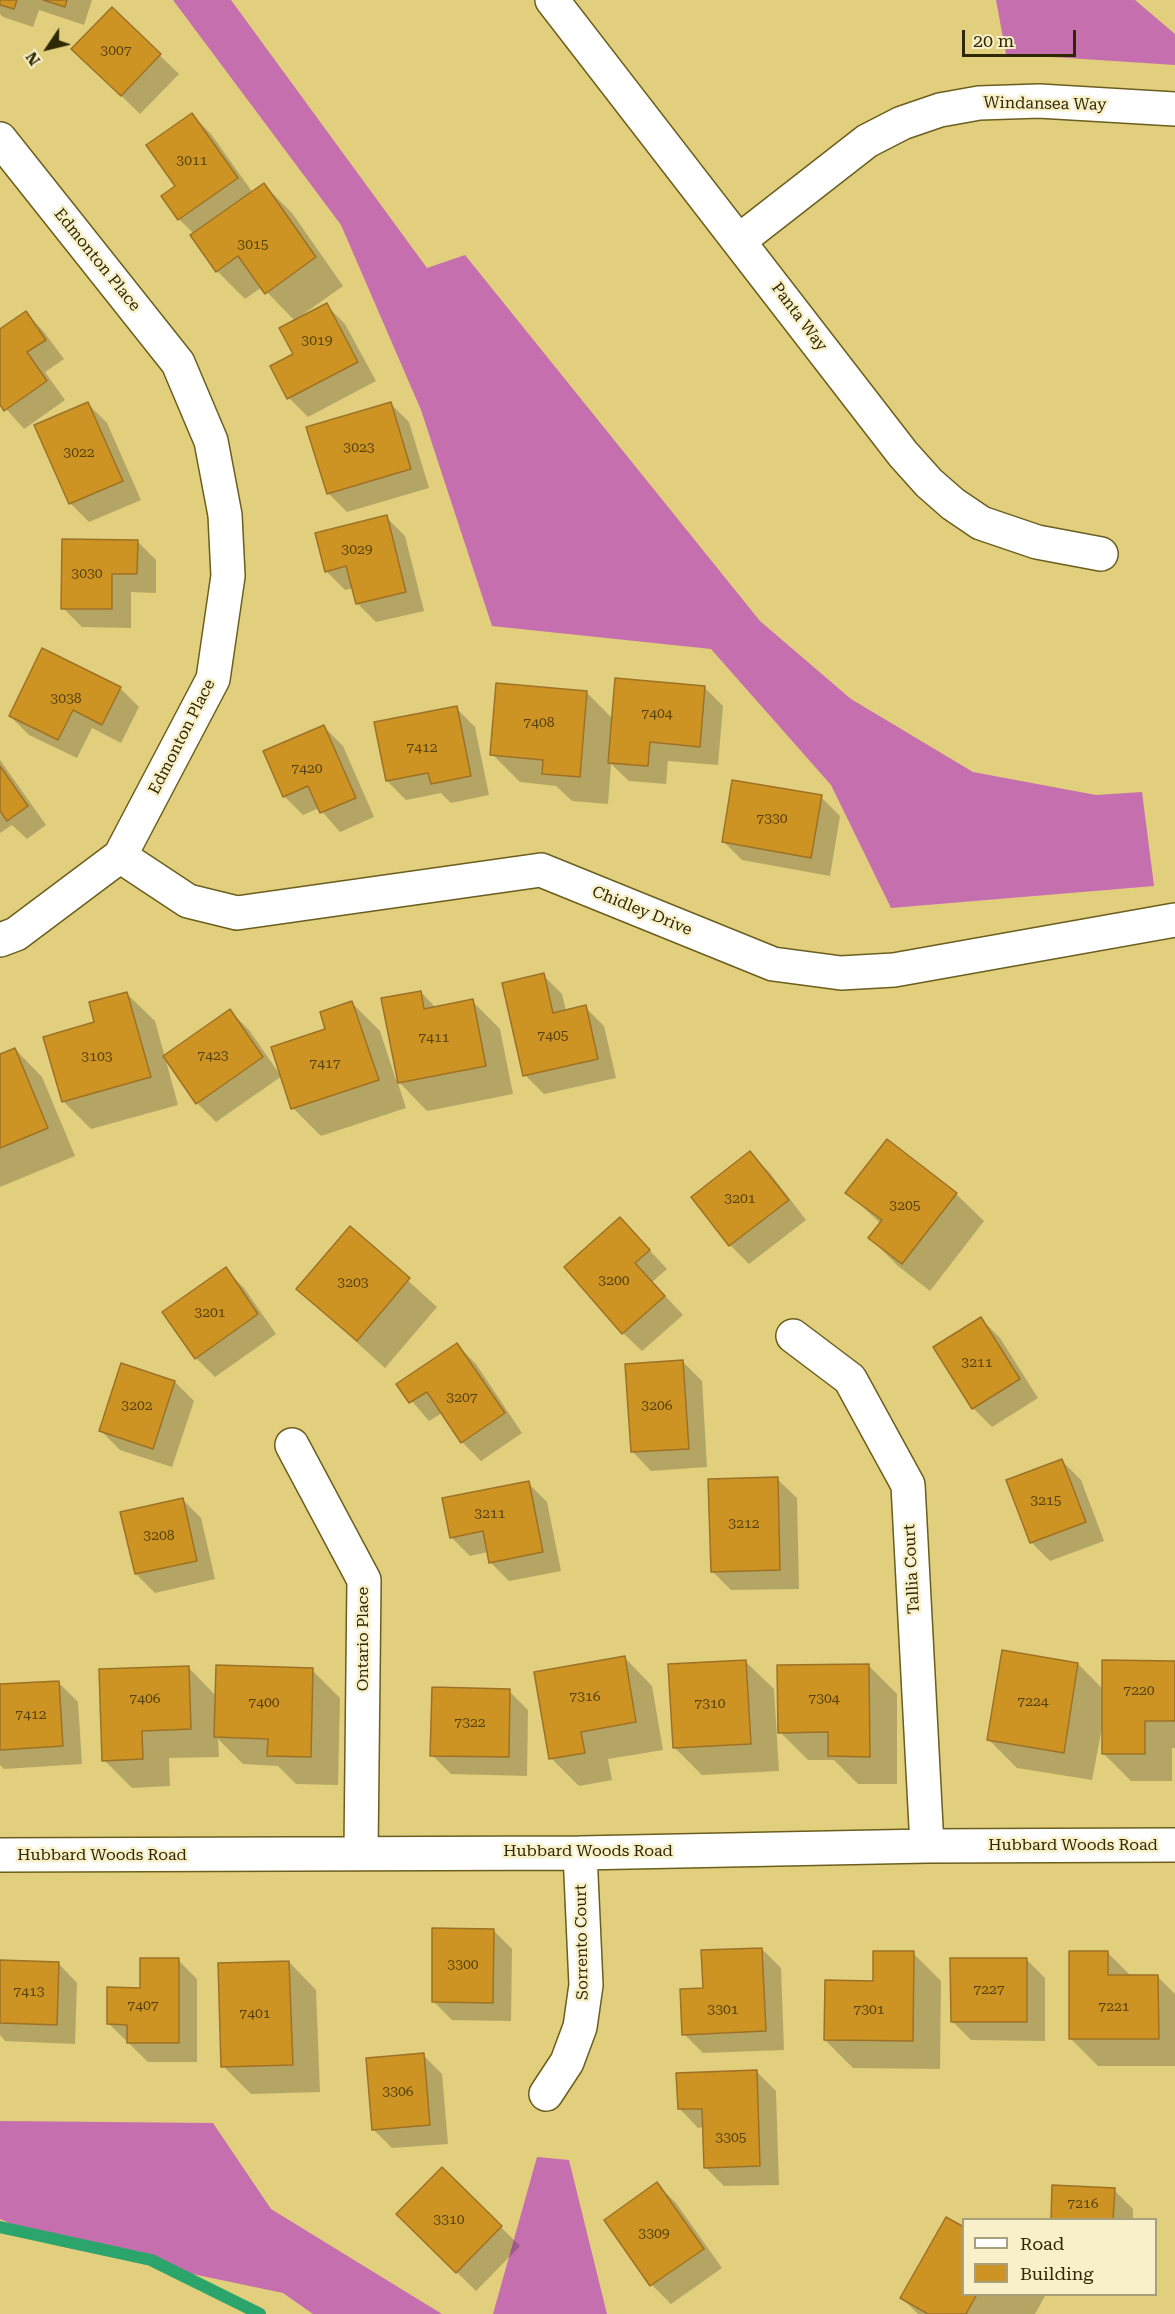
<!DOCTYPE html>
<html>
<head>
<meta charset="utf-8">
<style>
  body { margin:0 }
  #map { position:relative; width:1175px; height:2314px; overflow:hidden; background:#e1cf7d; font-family:"Roboto Serif",serif }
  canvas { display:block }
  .legend { position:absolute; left:962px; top:2218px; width:195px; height:78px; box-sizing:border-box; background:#f8f0c8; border:2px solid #a8a07a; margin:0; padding:8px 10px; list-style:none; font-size:18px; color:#2f2804 }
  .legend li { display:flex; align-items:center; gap:12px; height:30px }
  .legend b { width:30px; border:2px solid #a8a07a }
  .north { position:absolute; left:18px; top:18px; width:60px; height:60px; -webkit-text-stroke:4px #f8f0c8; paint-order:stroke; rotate:235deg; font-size:16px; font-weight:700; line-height:24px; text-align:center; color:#2f2804 }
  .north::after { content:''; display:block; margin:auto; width:21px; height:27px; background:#2f2804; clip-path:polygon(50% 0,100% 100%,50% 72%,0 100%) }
  .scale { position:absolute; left:962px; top:30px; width:114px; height:27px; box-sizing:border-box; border:3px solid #2f2804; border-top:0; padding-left:8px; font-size:18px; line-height:21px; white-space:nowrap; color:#2f2804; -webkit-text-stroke:4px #f8f0c8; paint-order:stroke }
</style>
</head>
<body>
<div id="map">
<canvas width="1175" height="2314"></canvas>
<ul class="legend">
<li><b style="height:8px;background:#fff"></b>Road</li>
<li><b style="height:16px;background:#cd9323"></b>Building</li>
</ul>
<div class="north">N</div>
<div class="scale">20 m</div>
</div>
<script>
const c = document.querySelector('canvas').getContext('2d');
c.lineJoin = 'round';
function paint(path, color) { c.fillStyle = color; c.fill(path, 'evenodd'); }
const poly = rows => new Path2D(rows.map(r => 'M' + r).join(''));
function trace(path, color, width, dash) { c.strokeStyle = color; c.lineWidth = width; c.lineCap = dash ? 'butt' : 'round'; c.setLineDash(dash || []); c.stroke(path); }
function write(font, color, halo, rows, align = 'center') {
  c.font = font + ' "Roboto Serif",serif'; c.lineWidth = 5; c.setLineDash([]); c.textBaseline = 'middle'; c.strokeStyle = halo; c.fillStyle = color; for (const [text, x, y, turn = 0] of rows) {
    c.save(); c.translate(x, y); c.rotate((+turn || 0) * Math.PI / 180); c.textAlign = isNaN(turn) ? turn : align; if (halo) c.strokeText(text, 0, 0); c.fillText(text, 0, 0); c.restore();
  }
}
const forest = poly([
  [173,0,231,0,427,268,465,255,760,621,851,699,973,772,1096,795,1142,792,1154,886,891,908,831,785,711,649,492,626,421,410,341,225],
  [996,0,1135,0,1175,34,1175,65,1006,54],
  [0,2121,213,2123,271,2209,442,2314,313,2314,283,2293,59,2246,0,2219],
  [537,2157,569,2160,607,2314,493,2314]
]);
const shadow = poly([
  [0,0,92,0,84,25,39,10,33,27,3,17,0,14],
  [112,9,179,74,140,114,92,67],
  [192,115,211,134,253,193,264,185,292,213,343,286,298,318,326,305,345,324,376,381,308,417,289,398,272,367,295,354,295,321,262,287,245,299,217,271,194,234,179,219,177,187],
  [26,313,44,332,64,359,45,372,65,400,24,429,0,402,0,331],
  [390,403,409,422,429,488,347,512,328,493],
  [88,404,107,423,141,500,89,522,70,503],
  [386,517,405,536,424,611,376,622,357,603,353,588,345,590,326,571],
  [137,541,156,560,156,593,131,592,131,628,82,627,63,608],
  [704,687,723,706,718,765,668,761,666,784,629,781,611,764,608,804,572,801,556,786,520,782,492,754,587,693,613,719],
  [120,688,139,707,121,743,92,728,77,758,29,735,10,716],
  [456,708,475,727,489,795,451,803,441,793,406,800,387,781],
  [324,727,343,746,374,817,340,832,319,808,303,815,284,796],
  [0,760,46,825,27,839,12,825,0,833],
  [821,797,840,816,830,876,742,860,723,841],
  [543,975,562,994,566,1011,585,1007,604,1026,616,1078,544,1094,525,1075],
  [421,992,436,1008,472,1001,500,1029,513,1094,427,1111,397,1080,406,1108,321,1136,293,1108,282,1076,216,1122,197,1103,165,1057,178,1105,91,1129,63,1101,96,1024,127,994,155,1021,165,1057,230,1011,249,1030,281,1076,352,1003,380,1031,396,1080],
  [15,1049,42,1077,75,1156,0,1187,0,1055],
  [750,1153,769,1172,806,1220,749,1264,730,1245],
  [847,1192,956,1194,984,1221,930,1291,898,1266,870,1238,881,1224],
  [350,1228,437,1307,385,1368,298,1289],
  [638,1238,667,1269,652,1282,683,1315,642,1351,623,1333],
  [225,1269,244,1288,276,1334,215,1377,196,1358],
  [981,1319,1000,1338,1038,1398,992,1427,973,1408],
  [457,1345,476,1364,522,1433,481,1461,462,1442,442,1413,429,1421,398,1385],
  [683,1362,702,1381,707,1467,651,1471,632,1451],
  [175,1382,194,1401,172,1467,120,1450,101,1431],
  [1062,1461,1081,1480,1104,1541,1050,1561,1031,1542],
  [777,1479,797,1498,799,1589,731,1590,712,1571],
  [528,1483,547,1502,561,1571,509,1581,490,1562,488,1552,470,1556,451,1537],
  [182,1499,201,1518,215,1579,155,1593,136,1574],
  [625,1658,652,1686,663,1750,608,1759,612,1780,579,1786,551,1758],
  [746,1662,774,1689,779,1771,702,1775,674,1747],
  [1175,1662,1175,1748,1172,1748,1172,1781,1131,1781,1103,1753,1104,1717,1092,1780,1017,1768,989,1740,1078,1664,1104,1690],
  [869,1666,897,1694,897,1784,858,1784,834,1760,808,1760,780,1732],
  [188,1667,216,1696,312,1670,340,1698,338,1785,296,1784,278,1766,243,1764,218,1739,219,1757,169,1758,170,1786,132,1788,104,1760],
  [58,1682,78,1702,82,1764,4,1769,0,1765,0,1686],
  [509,1691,528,1710,527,1776,451,1774,432,1755],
  [493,1930,512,1949,511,2021,452,2020,433,2001],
  [762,1949,781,1968,784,2050,703,2053,684,2034,704,1989],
  [1107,1952,1132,1977,1158,1977,1175,1994,1175,2066,1098,2066,1070,2038],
  [913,1953,941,1981,940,2069,853,2068,825,2040],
  [1026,1959,1045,1978,1045,2041,971,2040,952,2021],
  [178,1960,197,1979,197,2062,148,2062,109,2024,142,1989],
  [0,1961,58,1963,77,1983,75,2044,5,2041,0,2035],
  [289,1962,316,1990,320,2092,251,2094,223,2066],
  [423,2055,442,2074,448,2144,392,2148,373,2129],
  [757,2072,776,2091,779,2185,724,2186,705,2167,704,2127,698,2128,679,2108],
  [442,2169,520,2246,476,2291,398,2214],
  [657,2184,676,2203,722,2268,671,2304,652,2285,606,2220],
  [1114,2190,1133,2209,1133,2220,1052,2220],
  [964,2294,1046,2294,1035,2314,918,2314,902,2298]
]);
const stream = poly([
  [0,2227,151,2260,260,2314]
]);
const building = poly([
  [0,0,17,0,14,9,0,5,0,0],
  [43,0,67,0,65,7,43,0],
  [112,7,161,54,121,96,71,49,112,7],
  [192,113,238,178,178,220,161,196,175,186,146,145,192,113],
  [264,183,316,257,265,294,238,256,216,272,190,235,264,183],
  [327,303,358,362,287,399,270,366,293,354,279,328,327,303],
  [26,311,46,340,27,352,47,381,4,411,0,405,0,329,26,311],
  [88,402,123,481,69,504,34,425,88,402],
  [391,402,411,469,327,494,306,427,391,402],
  [387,515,406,592,356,604,346,566,325,572,315,533,387,515],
  [62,539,138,540,137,574,112,574,112,609,61,609,62,539],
  [42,648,121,687,102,725,73,710,58,740,9,716,42,648],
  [615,678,705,686,700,747,650,742,648,766,608,763,615,678],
  [496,683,587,691,580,777,542,774,543,760,490,755,496,683],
  [457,706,471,776,431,784,428,773,386,781,374,722,457,706],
  [324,725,356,798,320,813,308,786,283,797,263,751,324,725],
  [0,766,28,806,7,821,0,811,0,766],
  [732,780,822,795,811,858,722,842,732,780],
  [544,973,553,1013,586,1005,598,1059,523,1076,502,983,544,973],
  [421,991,424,1009,473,999,486,1066,398,1083,381,998,421,991],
  [127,992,151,1077,62,1102,43,1037,94,1022,89,1002,127,992],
  [352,1001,379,1080,291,1109,271,1047,325,1029,320,1012,352,1001],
  [230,1009,263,1057,196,1104,163,1056,230,1009],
  [15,1048,48,1128,0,1148,0,1054,15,1048],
  [887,1139,957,1193,902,1264,868,1238,882,1220,845,1193,887,1139],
  [750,1151,789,1200,729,1246,691,1197,750,1151],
  [620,1217,650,1250,635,1263,665,1296,622,1334,564,1267,620,1217],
  [350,1226,410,1278,357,1341,296,1289,350,1226],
  [226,1267,258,1314,195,1359,162,1312,226,1267],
  [981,1317,1020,1379,972,1409,933,1347,981,1317],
  [457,1343,505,1413,461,1443,427,1392,409,1403,396,1384,457,1343],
  [683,1360,689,1449,631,1452,625,1364,683,1360],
  [121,1363,175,1381,153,1449,99,1431,121,1363],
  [1062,1459,1086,1522,1030,1543,1006,1480,1062,1459],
  [778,1477,780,1570,711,1572,708,1479,778,1477],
  [529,1481,543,1552,489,1563,483,1531,450,1538,442,1498,529,1481],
  [183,1498,197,1561,135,1574,120,1512,183,1498],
  [1002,1650,1078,1663,1064,1753,987,1740,1002,1650],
  [625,1656,636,1722,581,1732,585,1753,549,1759,534,1672,625,1656],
  [746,1660,751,1744,673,1748,668,1664,746,1660],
  [1102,1660,1175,1661,1175,1721,1145,1721,1145,1754,1102,1754,1102,1660],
  [869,1664,870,1757,828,1756,828,1732,778,1733,777,1665,869,1664],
  [216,1665,313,1668,311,1757,267,1756,268,1739,214,1737,216,1665],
  [189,1666,191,1729,142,1731,143,1759,102,1761,99,1669,189,1666],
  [59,1681,63,1746,0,1750,0,1684,59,1681],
  [432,1687,510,1689,509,1757,430,1756,432,1687],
  [432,1928,494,1929,493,2003,432,2002,432,1928],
  [762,1948,766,2031,682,2035,680,1989,703,1988,701,1950,762,1948],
  [873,1951,914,1951,913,2041,824,2040,825,1980,873,1981,873,1951],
  [1069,1951,1108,1951,1108,1975,1158,1975,1159,2039,1069,2039,1069,1951],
  [140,1958,179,1958,179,2043,127,2043,127,2025,107,2024,107,1987,140,1988,140,1958],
  [950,1958,1027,1958,1027,2022,951,2022,950,1958],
  [0,1960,59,1962,57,2025,0,2023,0,1960],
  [289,1961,293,2065,221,2067,218,1963,289,1961],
  [424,2053,430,2125,372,2130,366,2058,424,2053],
  [757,2070,760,2166,704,2168,702,2109,678,2109,676,2073,757,2070],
  [442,2167,502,2226,456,2273,396,2214,442,2167],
  [657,2182,704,2249,650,2286,604,2220,657,2182],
  [1052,2185,1115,2188,1113,2220,1051,2220,1052,2185],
  [946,2217,964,2227,964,2294,977,2294,966,2314,928,2314,900,2298,946,2217]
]);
const minor = poly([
  [552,0,903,454,929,483,953,504,981,523,1037,542,1101,554],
  [0,139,178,363,211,441,225,515,228,576,213,679,120,856,16,934,0,940],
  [740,240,867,141,902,123,940,110,979,103,1039,101,1175,109],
  [120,856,188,901,237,913,541,870,773,964,841,973,894,970,1175,920],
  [793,1336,850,1379,908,1485,927,1846],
  [292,1445,364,1580,361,1851],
  [0,1855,580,1853,927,1846,1175,1845],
  [546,2094,567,2062,580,2027,586,1985,580,1853]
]);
const numberNames = [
  ["3007",116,51],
  ["3011",192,161],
  ["3015",253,245],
  ["3019",317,341],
  ["3023",359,448],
  ["3022",79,453],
  ["3029",357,550],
  ["3030",87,574],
  ["3038",66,699],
  ["7404",657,714],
  ["7408",539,723],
  ["7412",422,748],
  ["7420",307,769],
  ["7330",772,819],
  ["7405",553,1036],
  ["7411",434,1038],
  ["7423",213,1056],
  ["3103",97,1057],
  ["7417",325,1064],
  ["3201",740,1199],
  ["3205",905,1206],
  ["3200",614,1281],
  ["3203",353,1283],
  ["3201",210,1313],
  ["3211",977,1363],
  ["3207",462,1398],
  ["3202",137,1406],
  ["3206",657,1406],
  ["3215",1046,1501],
  ["3211",490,1514],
  ["3212",744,1524],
  ["3208",159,1536],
  ["7220",1139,1691],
  ["7316",585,1697],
  ["7406",145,1699],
  ["7304",824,1699],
  ["7224",1033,1702],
  ["7400",264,1703],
  ["7310",710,1704],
  ["7412",31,1715],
  ["7322",470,1723],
  ["3300",463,1965],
  ["7227",989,1990],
  ["7413",29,1992],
  ["7407",143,2006],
  ["7221",1114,2007],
  ["3301",723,2010],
  ["7301",869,2010],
  ["7401",255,2014],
  ["3306",398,2092],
  ["3305",731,2138],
  ["7216",1083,2204],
  ["3310",449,2220],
  ["3309",654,2234]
];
const streetNames = [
  ["Windansea Way",1045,104,1],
  ["Edmonton Place",97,260,51],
  ["Panta Way",799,317,53],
  ["Edmonton Place",182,737,-63],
  ["Chidley Drive",642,911,22],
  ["Tallia Court",912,1569,-93],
  ["Ontario Place",363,1639,-90],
  ["Hubbard Woods Road",1073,1845],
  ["Hubbard Woods Road",588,1851],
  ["Hubbard Woods Road",102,1855],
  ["Sorrento Court",582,1942,-91]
];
paint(forest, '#c66faf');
paint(shadow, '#0003');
trace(stream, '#2ba56c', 12);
paint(building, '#cd9323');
trace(building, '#9d7226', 1.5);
trace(minor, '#6b5e1e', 36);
trace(minor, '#fff', 33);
write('14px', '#56430c', null, numberNames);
write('16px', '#2f2804', '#f8f0c8', streetNames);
</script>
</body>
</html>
